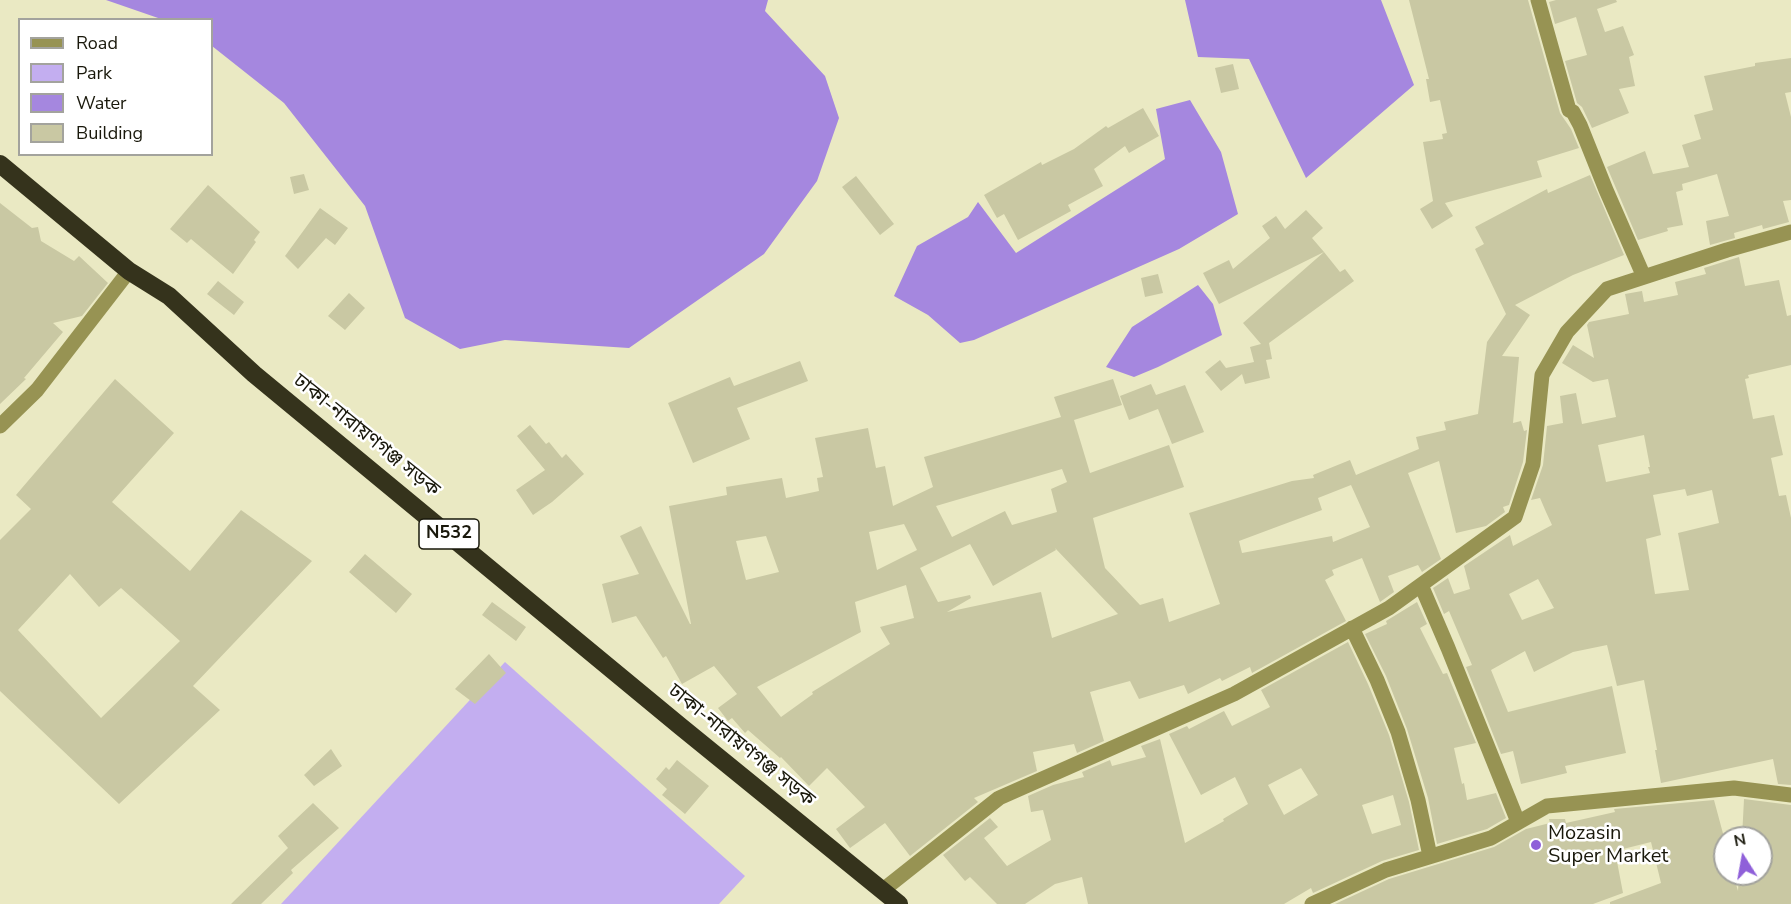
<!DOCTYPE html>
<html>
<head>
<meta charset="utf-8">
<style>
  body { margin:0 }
  #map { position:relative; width:1791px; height:904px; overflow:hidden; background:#eae9c3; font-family:"Nunito Sans",sans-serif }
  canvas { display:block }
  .legend { position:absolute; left:18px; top:18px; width:195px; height:138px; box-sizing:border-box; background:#fff; border:2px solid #a3a39d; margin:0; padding:8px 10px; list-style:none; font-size:18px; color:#19180b }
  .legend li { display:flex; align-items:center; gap:12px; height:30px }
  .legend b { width:30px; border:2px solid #a3a39d }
  .north { position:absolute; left:1713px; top:826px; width:60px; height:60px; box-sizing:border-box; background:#fff; border:2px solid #a3a39d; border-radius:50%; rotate:349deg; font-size:16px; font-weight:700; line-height:24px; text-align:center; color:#19180b }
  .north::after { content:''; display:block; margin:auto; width:21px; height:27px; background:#8f60d9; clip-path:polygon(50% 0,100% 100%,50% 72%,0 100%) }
</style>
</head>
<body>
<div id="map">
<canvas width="1791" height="904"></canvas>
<ul class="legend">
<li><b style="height:8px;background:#979353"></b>Road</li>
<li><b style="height:16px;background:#c3aef0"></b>Park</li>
<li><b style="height:16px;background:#a587df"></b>Water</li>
<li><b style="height:16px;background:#c9c8a3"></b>Building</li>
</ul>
<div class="north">N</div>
</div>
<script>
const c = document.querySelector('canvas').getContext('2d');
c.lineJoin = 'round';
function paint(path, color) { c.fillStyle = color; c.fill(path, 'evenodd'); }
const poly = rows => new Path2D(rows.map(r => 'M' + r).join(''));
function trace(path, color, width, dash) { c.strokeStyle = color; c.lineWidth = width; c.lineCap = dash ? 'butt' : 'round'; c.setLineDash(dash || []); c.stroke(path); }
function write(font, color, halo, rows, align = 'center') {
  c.font = font + ' "Nunito Sans","Noto Sans Bengali",sans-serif'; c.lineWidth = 5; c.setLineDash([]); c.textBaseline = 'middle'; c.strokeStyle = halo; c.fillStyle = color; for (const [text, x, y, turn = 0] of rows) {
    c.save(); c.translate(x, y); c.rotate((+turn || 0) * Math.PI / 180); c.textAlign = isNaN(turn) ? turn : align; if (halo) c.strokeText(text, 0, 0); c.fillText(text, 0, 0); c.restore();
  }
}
const green = poly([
  [505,662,745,876,719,904,281,904]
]);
const water = poly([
  [106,0,768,0,765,11,825,76,839,118,817,181,764,254,629,348,505,340,460,349,405,318,365,206,284,103,212,46,212,20,161,19],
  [1185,0,1381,0,1414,85,1306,178,1249,59,1198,57],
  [1190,100,1221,152,1238,214,1179,249,974,340,960,343,928,315,894,296,917,246,968,217,978,202,1016,253,1165,159,1156,109],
  [1198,285,1213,304,1222,335,1158,367,1134,377,1106,367,1132,327]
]);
const building = poly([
  [1409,0,1528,0,1560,113,1571,129,1579,148,1537,161,1542,177,1445,203,1453,216,1432,229,1420,209,1433,201,1423,142,1443,139,1442,134,1447,133,1440,100,1430,102,1426,79,1429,79],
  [1556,0,1616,0,1617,2,1597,9,1605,32,1623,26,1634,55,1629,57,1635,86,1619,89,1629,113,1592,128,1582,107,1577,103,1565,61,1587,55,1576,17,1555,24,1549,2],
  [1791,58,1791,92,1785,93,1791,117,1791,200,1783,201,1789,222,1763,229,1762,225,1734,233,1735,238,1710,245,1706,221,1729,216,1717,174,1682,184,1683,190,1676,192,1683,225,1667,228,1668,231,1638,240,1607,167,1645,151,1653,174,1689,167,1682,145,1701,139,1694,115,1713,110,1704,76,1755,66,1755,63],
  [1233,64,1239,89,1221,93,1215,68],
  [1143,108,1159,136,1129,153,1125,146,1094,169,1103,186,1068,205,1071,211,1018,240,1004,214,997,218,984,195,1041,162,1042,165,1074,149,1106,126,1108,128],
  [304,174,309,190,294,194,290,177],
  [1590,175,1624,255,1573,275,1515,305,1530,315,1502,356,1519,357,1513,423,1521,421,1524,431,1527,430,1523,462,1509,505,1503,507,1505,512,1486,526,1456,533,1439,461,1408,473,1441,559,1422,572,1418,565,1388,576,1394,592,1380,602,1362,558,1332,570,1334,575,1325,580,1346,621,1252,673,1250,667,1222,681,1220,678,1188,694,1184,685,1139,699,1130,681,1090,692,1104,741,1077,753,1074,744,1033,752,1037,771,974,798,978,802,910,856,885,823,850,848,836,829,865,807,827,768,809,786,781,757,780,758,748,730,745,733,732,718,728,721,718,708,737,694,714,666,682,684,666,656,663,658,636,616,612,623,602,584,639,574,620,536,641,526,690,624,691,624,669,506,727,495,726,487,782,478,786,498,819,491,817,478,823,477,815,438,868,428,876,468,885,466,893,506,933,487,924,457,1061,417,1054,397,1113,379,1122,405,1074,420,1090,473,1169,445,1184,487,1093,518,1105,568,1140,605,1163,598,1169,622,1220,604,1189,513,1292,481,1314,478,1313,475,1350,460,1356,475,1419,449,1416,437,1446,430,1444,422,1478,414,1487,342,1506,314,1475,249,1484,244,1475,227,1547,189,1548,193],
  [1062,469,1067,482,1051,489,1057,512,1012,525,1005,511,952,537,936,506],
  [1351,485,1370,527,1333,542,1332,536,1242,553,1239,541,1322,510,1318,498],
  [904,524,917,550,877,570,869,532],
  [766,536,779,572,746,580,736,541],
  [970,544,993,586,1056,550,1055,548,1118,614,1052,638,1041,592,947,612,971,598,970,595,938,602,920,568],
  [906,585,914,618,880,627,890,644,812,692,813,694,781,717,757,687,861,632,855,602],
  [856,176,894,224,880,235,842,187],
  [208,185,260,232,254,240,256,242,233,274,191,239,187,243,170,229],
  [0,203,32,228,38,227,41,241,74,261,79,256,108,283,82,316,53,323,63,332,24,378,26,379,0,404],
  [320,208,348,228,335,245,326,238,298,269,285,256],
  [1306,210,1323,228,1312,238,1324,252,1219,304,1203,273,1229,260,1233,269,1270,238,1262,226,1276,216,1285,229],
  [1324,252,1340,272,1345,269,1354,281,1269,343,1272,359,1266,360,1270,378,1245,384,1242,374,1221,391,1205,372,1220,360,1226,368,1254,362,1250,347,1261,344,1243,323],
  [1739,257,1745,286,1779,280,1787,316,1791,315,1791,365,1748,375,1749,378,1745,379,1753,419,1774,415,1783,455,1771,458,1779,496,1786,495,1791,518,1791,785,1778,784,1773,759,1661,783,1655,750,1657,750,1644,680,1617,686,1607,645,1573,652,1534,672,1525,651,1491,670,1508,712,1612,686,1626,753,1565,766,1567,773,1521,784,1513,751,1501,754,1466,667,1472,665,1449,611,1444,614,1433,588,1448,578,1454,594,1470,589,1464,566,1510,535,1513,546,1552,525,1546,512,1548,511,1546,512,1540,498,1531,500,1543,465,1547,426,1563,423,1560,396,1576,393,1582,424,1616,417,1608,379,1593,382,1562,363,1573,345,1594,358,1587,325,1589,322,1629,314,1625,294,1642,291,1644,302,1678,295,1675,282,1706,274,1704,268],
  [1644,435,1650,467,1648,467,1650,473,1606,482,1598,445],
  [1685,489,1687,496,1712,490,1719,523,1678,533,1689,590,1655,594,1646,539,1661,535,1653,495],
  [1538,579,1554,608,1522,620,1509,594],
  [1158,274,1163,293,1145,297,1141,278],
  [218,281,244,302,234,315,207,294],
  [349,293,365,308,345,330,328,316],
  [800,361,808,381,737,408,750,439,693,463,668,403,730,377,734,386],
  [115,379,174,433,112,502,190,571,241,510,312,561,193,686,220,710,119,804,0,691,0,540,31,509,16,495],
  [70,574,99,607,121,588,180,641,101,718,18,630],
  [1151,384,1156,395,1185,385,1204,432,1172,444,1158,409,1129,420,1120,396],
  [530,425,546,444,549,442,562,458,566,454,584,474,552,502,533,515,516,490,545,470,517,436],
  [365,554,412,594,396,613,349,572],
  [492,602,526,627,516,641,482,615],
  [1417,602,1427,624,1420,628,1443,674,1447,673,1476,743,1454,748,1462,784,1464,783,1467,800,1496,793,1506,818,1487,829,1437,844,1428,798,1407,729,1386,676,1365,634,1387,624,1386,621],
  [1348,642,1368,684,1389,735,1409,802,1419,850,1382,861,1313,893,1311,888,1284,904,1088,904,1082,877,1055,884,1025,904,997,904,970,877,965,881,943,855,990,818,998,827,984,838,1007,866,1051,840,1043,810,1031,812,1028,796,1053,785,1084,777,1082,772,1110,760,1112,766,1146,757,1141,746,1160,739,1185,843,1224,821,1223,819,1248,804,1235,777,1201,795,1169,734,1187,726,1189,729,1224,711,1232,726,1270,707,1261,690],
  [1301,768,1318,795,1284,815,1268,785],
  [1393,795,1401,825,1372,834,1362,805],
  [489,654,506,673,475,704,455,689],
  [331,749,342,766,314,786,304,775],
  [677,760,709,786,685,814,662,795,667,789,656,779,666,767,669,770],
  [1744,799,1791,805,1791,904,1610,904,1610,902,1661,883,1651,842,1615,851,1623,893,1593,904,1335,904,1389,879,1494,847,1526,829,1550,823,1549,819,1565,819,1566,823,1615,812,1614,809,1714,800,1725,841,1725,874,1733,874,1738,891,1739,874,1761,874,1761,838,1742,838],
  [313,803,339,828,291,870,293,873,261,904,231,904,288,848,278,836]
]);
const minor = poly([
  [1538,0,1569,110,1573,112,1580,125,1606,190,1644,277],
  [0,426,37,390,129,271],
  [1421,585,1448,648,1518,822],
  [1352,628,1377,680,1398,732,1418,800,1430,856],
  [883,890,999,798,1234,694,1389,608,1515,517,1533,464,1542,375,1567,332,1607,289,1727,250,1791,232],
  [1312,904,1386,870,1491,838,1547,806,1734,788,1791,795]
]);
const highway = poly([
  [0,164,129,271,169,296,254,374,680,726,899,904]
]);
const markers = [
  [1536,845,6,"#8f60d9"]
];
const shields = [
  [449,534,60]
];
const shieldNames = [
  ["N532",449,534]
];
const streetNames = [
  ["ঢাকা-নারায়ণগঞ্জ সড়ক",366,436,39],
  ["ঢাকা-নারায়ণগঞ্জ সড়ক",741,746,39]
];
const poiNames = [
  ["Mozasin",1548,834],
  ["Super Market",1548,857]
];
paint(green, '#c3aef0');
paint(water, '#a587df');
paint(building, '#c9c8a3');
trace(minor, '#979353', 15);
trace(highway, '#35331c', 18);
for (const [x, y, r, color] of markers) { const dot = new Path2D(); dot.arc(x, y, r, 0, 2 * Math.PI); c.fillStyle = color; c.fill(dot); trace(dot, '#fff', 2); }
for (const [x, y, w] of shields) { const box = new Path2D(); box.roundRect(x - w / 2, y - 15, w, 30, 4.5); c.fillStyle = '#fff'; c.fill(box); trace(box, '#19180b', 1.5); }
write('bold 18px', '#19180b', null, shieldNames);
write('20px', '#19180b', '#fff', streetNames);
write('20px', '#19180b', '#fff', poiNames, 'left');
</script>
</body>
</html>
